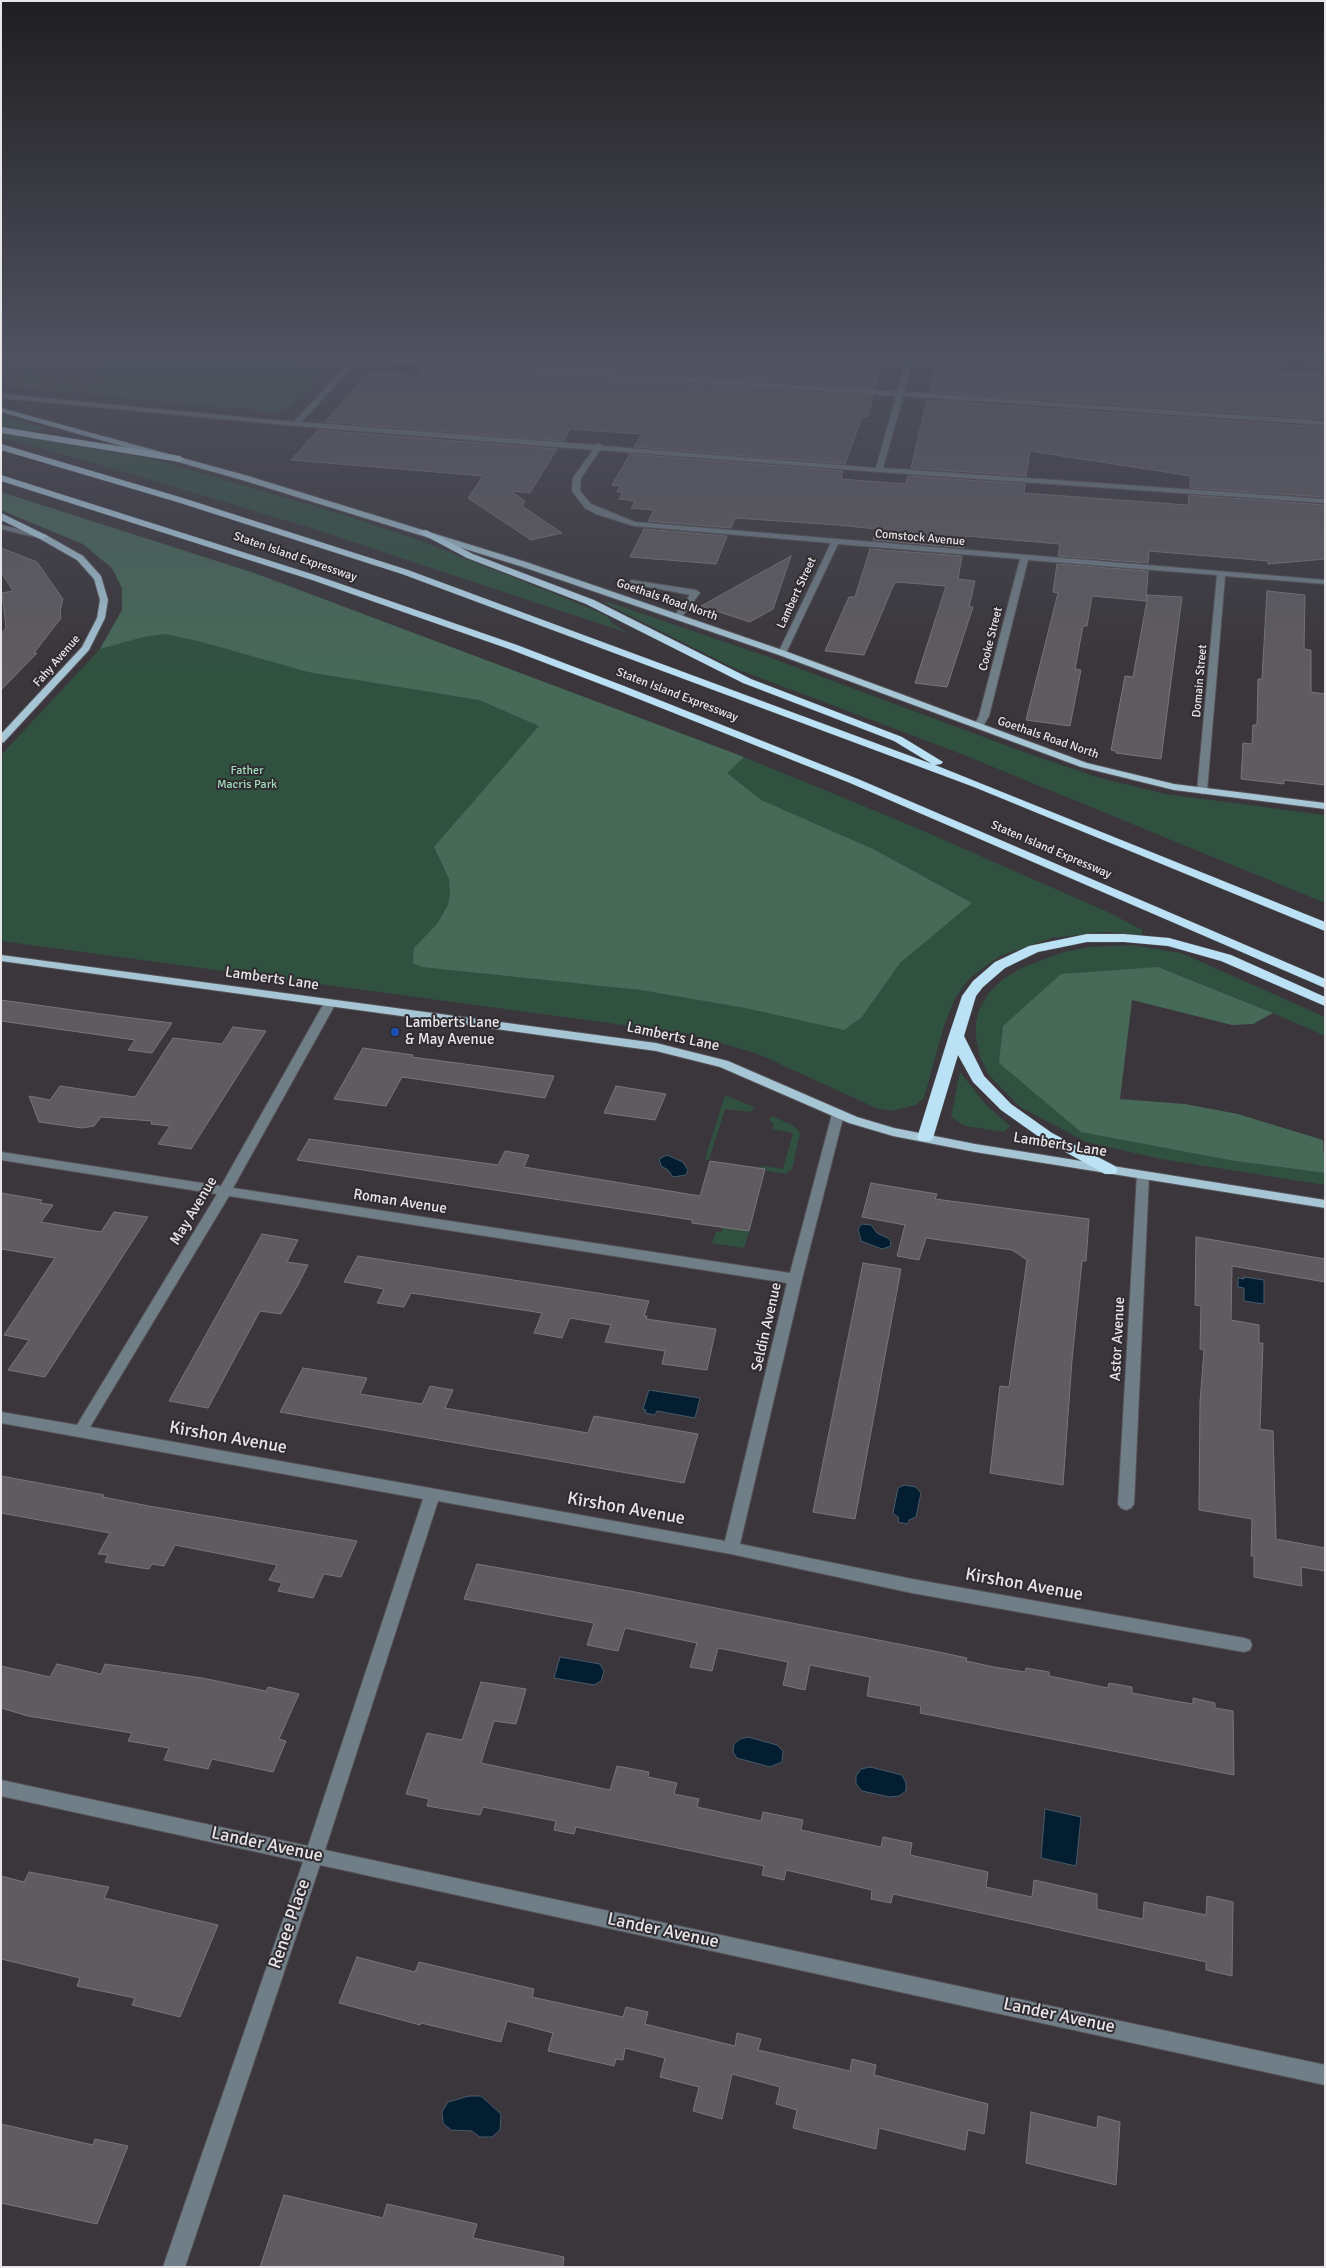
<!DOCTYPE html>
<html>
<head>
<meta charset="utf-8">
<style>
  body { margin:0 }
  #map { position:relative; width:1326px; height:2268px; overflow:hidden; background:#3a363b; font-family:Signika,sans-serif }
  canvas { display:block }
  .frame { position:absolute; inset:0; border:2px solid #e8e5e8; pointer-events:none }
</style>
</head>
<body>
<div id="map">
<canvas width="1326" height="2268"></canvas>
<div class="frame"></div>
</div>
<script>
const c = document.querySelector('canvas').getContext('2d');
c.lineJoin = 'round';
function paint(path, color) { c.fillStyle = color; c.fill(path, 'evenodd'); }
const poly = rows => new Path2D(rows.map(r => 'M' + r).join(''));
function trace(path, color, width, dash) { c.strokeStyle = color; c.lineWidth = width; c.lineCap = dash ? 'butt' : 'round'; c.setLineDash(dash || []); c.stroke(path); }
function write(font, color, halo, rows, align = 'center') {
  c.font = font + ' Signika,sans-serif'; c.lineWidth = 4; c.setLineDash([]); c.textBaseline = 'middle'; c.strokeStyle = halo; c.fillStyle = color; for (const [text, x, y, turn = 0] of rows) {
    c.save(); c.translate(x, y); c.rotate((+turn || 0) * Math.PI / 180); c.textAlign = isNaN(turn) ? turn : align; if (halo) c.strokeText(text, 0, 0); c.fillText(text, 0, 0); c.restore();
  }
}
const built = poly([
  [1,354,133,354,84,394,1,386]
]);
const green = poly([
  [102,354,221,354,331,364,289,409,275,412,84,394,106,376,82,374,102,359,96,358],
  [21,364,47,366,33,376,6,374],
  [26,377,51,379,39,387,14,385],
  [57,380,82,382,71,390,45,388],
  [1,416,47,428,35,431,1,427],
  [1,433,153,459,344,515,418,540,560,596,607,616,613,624,628,633,314,529,125,472,1,437],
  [1,492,254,573,744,757,912,826,1110,913,1142,930,1142,935,1104,932,1052,938,1000,956,983,968,967,981,954,1000,944,1026,924,1098,916,1105,891,1111,876,1108,758,1054,690,1034,1,941,1,755,100,649,122,610,122,588,112,568,83,544,1,510],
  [608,602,774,659,1029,754,1100,778,1165,794,1325,815,1325,903,964,755,734,668,605,603],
  [1132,945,1181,953,1325,1017,1325,1036,1273,1013,1158,967,999,1063,1235,1161,1325,1173,1325,1185,1161,1159,1086,1142,1020,1107,989,1075,980,1057,976,1038,976,1022,979,1010,988,994,1002,980,1021,968,1064,952,1088,947],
  [960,1072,986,1105,1010,1126,1004,1132,965,1126,951,1117],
  [725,1095,754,1107,751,1112,725,1109,709,1160,705,1159],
  [772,1116,794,1126,800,1133,792,1169,786,1174,757,1169,761,1166,783,1169,793,1133,773,1129,773,1123,769,1120],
  [723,1227,749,1231,744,1248,712,1243,716,1231,721,1232]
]);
const forest = poly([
  [1,492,254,573,744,757,727,773,761,800,873,849,972,903,900,963,861,1018,844,1030,745,1008,641,990,422,967,413,963,414,948,437,924,448,905,450,893,449,879,434,847,539,726,479,700,308,672,202,642,166,634,143,637,100,649,122,610,122,588,112,568,83,544,1,510],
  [1158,967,1273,1013,1253,1024,1232,1025,1132,1000,1120,1099,1185,1104,1238,1114,1323,1140,1325,1173,1235,1161,1081,1132,999,1063,1003,1026,1061,974]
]);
const water = poly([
  [667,1155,683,1162,688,1170,686,1175,673,1177,668,1170,661,1166,659,1159,667,1155],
  [862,1224,871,1225,877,1233,890,1239,891,1246,882,1249,861,1241,858,1229,862,1224],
  [1244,1277,1264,1280,1264,1304,1244,1301,1244,1288,1238,1287,1238,1278,1244,1279,1244,1277],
  [649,1390,700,1398,695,1418,657,1411,655,1415,645,1413,646,1410,643,1409,649,1390],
  [904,1485,916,1487,921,1493,916,1517,909,1520,908,1524,898,1522,899,1518,893,1513,898,1488,904,1485],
  [560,1657,600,1664,604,1671,601,1681,594,1685,554,1678,560,1657],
  [748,1737,777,1745,783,1751,782,1762,770,1767,737,1758,733,1752,734,1744,740,1739,748,1737],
  [870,1767,902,1775,906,1783,906,1791,899,1796,890,1797,862,1791,856,1784,856,1776,861,1769,870,1767],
  [1045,1809,1081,1817,1076,1866,1041,1858,1045,1809],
  [469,2096,481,2096,501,2114,500,2130,492,2137,480,2137,472,2131,451,2130,443,2123,442,2112,448,2102,469,2096]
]);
const building = poly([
  [421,354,646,354,794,366,795,354,886,354,875,389,421,358,421,354],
  [940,354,1022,354,1325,374,1325,419,929,392,940,354],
  [421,366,873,396,867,417,862,417,845,464,634,447,642,434,570,429,563,441,325,422,369,372,421,376,421,366],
  [927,400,1325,427,1325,497,1190,488,1191,476,1030,451,1026,476,911,468,927,400],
  [318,430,557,449,530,493,511,491,525,501,522,506,562,533,531,540,468,498,483,476,291,460,318,430],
  [630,454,843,471,841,479,892,483,906,484,908,476,1025,484,1024,493,1188,505,1189,495,1325,505,1325,559,1268,564,1268,561,1149,551,1148,563,1058,556,1060,544,966,536,964,548,873,540,876,529,838,525,735,518,731,528,648,521,654,510,631,508,635,501,619,499,623,492,617,492,620,486,612,485,630,454],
  [644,529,727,536,716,564,630,557,644,529],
  [1,548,37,562,63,599,60,611,61,618,34,653,37,653,1,690,1,634,6,628,2,593,13,591,1,572,1,548],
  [870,549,962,556,958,579,975,581,969,607,973,607,947,687,915,683,946,586,897,582,894,584,864,655,825,651,849,597,855,597,870,549],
  [791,556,773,609,750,622,701,606,791,556],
  [1057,564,1148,571,1146,601,1092,596,1087,626,1083,626,1075,669,1081,670,1070,726,1026,720,1058,593,1053,592,1057,564],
  [1267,591,1305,595,1304,649,1311,650,1311,692,1325,694,1325,785,1284,780,1284,784,1241,779,1243,743,1252,744,1253,725,1257,725,1258,679,1262,679,1267,591],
  [1148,595,1182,597,1161,759,1116,753,1116,751,1111,750,1125,676,1133,677,1148,595],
  [1,1000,109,1015,172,1023,152,1053,128,1050,135,1040,1,1021,1,1000],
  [233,1027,266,1031,191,1149,158,1144,170,1126,151,1124,152,1121,101,1117,94,1126,82,1128,39,1122,29,1096,50,1100,60,1086,135,1097,173,1038,222,1044,233,1027],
  [363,1048,413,1055,412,1057,554,1076,545,1098,402,1077,386,1106,334,1099,363,1048],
  [616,1086,666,1094,655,1120,604,1113,616,1086],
  [309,1139,498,1165,505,1151,529,1155,524,1167,700,1196,710,1161,765,1169,749,1231,692,1223,692,1220,297,1160,309,1139],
  [871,1183,937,1194,935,1199,1089,1219,1086,1261,1082,1261,1072,1360,1063,1485,990,1473,1000,1386,1009,1387,1027,1260,1012,1250,926,1238,919,1260,897,1256,905,1225,862,1217,871,1183],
  [1,1193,42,1200,40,1203,53,1205,41,1222,101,1232,114,1212,148,1217,45,1377,8,1370,29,1340,4,1335,55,1258,1,1249,1,1193],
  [262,1234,298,1240,287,1262,308,1265,298,1285,281,1314,260,1311,208,1408,169,1401,262,1234],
  [1196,1237,1325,1259,1325,1282,1232,1266,1231,1320,1259,1325,1259,1343,1263,1343,1260,1429,1273,1431,1276,1539,1325,1548,1325,1571,1301,1567,1302,1586,1254,1577,1254,1556,1251,1556,1252,1519,1199,1510,1200,1402,1204,1350,1200,1349,1201,1306,1195,1305,1196,1237],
  [358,1256,649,1301,644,1316,647,1316,646,1319,716,1329,707,1370,662,1364,665,1351,605,1342,611,1325,570,1318,562,1338,534,1333,542,1313,411,1293,404,1307,377,1303,384,1289,344,1282,358,1256],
  [863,1263,901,1269,855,1519,813,1512,863,1263],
  [303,1368,367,1378,360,1394,422,1404,430,1386,453,1390,445,1408,588,1433,594,1416,698,1434,684,1483,280,1412,303,1368],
  [1,1476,104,1495,103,1497,149,1506,357,1541,341,1577,324,1574,313,1598,278,1591,282,1583,269,1580,277,1565,175,1545,164,1566,152,1564,149,1569,128,1566,105,1562,108,1555,98,1554,110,1533,1,1513,1,1476],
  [477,1564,635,1592,939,1652,967,1658,966,1661,994,1667,1025,1672,1026,1668,1049,1672,1049,1676,1108,1688,1109,1683,1121,1685,1132,1687,1132,1693,1175,1701,1193,1704,1193,1698,1215,1703,1215,1708,1233,1711,1234,1775,920,1713,921,1706,867,1696,870,1677,810,1665,805,1690,783,1685,788,1662,718,1648,712,1671,690,1667,697,1643,625,1628,618,1651,587,1645,594,1623,464,1599,477,1564],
  [57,1664,101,1674,105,1664,202,1678,266,1691,268,1687,299,1694,279,1739,286,1741,273,1772,212,1759,208,1769,164,1760,169,1748,128,1741,132,1733,28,1716,1,1708,1,1666,50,1677,57,1664],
  [481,1682,526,1689,516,1724,494,1721,481,1763,610,1790,617,1766,649,1772,648,1777,677,1783,674,1794,699,1799,697,1807,761,1821,763,1812,803,1820,801,1830,881,1847,883,1837,912,1843,910,1855,988,1872,986,1887,1032,1897,1034,1880,1097,1894,1097,1909,1143,1919,1144,1902,1206,1915,1207,1896,1233,1902,1232,1976,1206,1970,1206,1962,1000,1917,893,1894,891,1903,871,1899,872,1890,786,1870,784,1880,762,1875,764,1866,576,1827,574,1834,554,1830,556,1821,483,1807,480,1815,427,1806,429,1799,406,1794,427,1733,462,1740,481,1682],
  [29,1872,109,1887,104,1898,218,1925,180,2017,132,2005,135,1998,77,1986,80,1978,1,1959,1,1876,24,1882,29,1872],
  [357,1957,415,1972,419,1962,534,1989,532,1997,623,2017,626,2007,648,2012,645,2024,735,2046,737,2033,761,2039,758,2050,850,2071,852,2059,876,2065,874,2075,988,2104,984,2134,968,2130,965,2150,879,2128,876,2149,793,2128,797,2110,776,2104,780,2087,732,2074,722,2119,693,2111,699,2087,660,2077,665,2058,625,2048,623,2060,616,2059,614,2066,548,2051,553,2033,507,2021,501,2042,421,2023,420,2025,339,2003,357,1957],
  [1031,2112,1097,2128,1098,2116,1120,2122,1116,2185,1026,2163,1031,2112],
  [1,2124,93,2145,95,2139,128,2146,97,2224,1,2203,1,2124],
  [284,2195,383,2218,387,2204,477,2224,473,2238,564,2257,563,2267,260,2267,284,2195]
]);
const minor = poly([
  [303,354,356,355,364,354,363,356,897,392,908,354,914,354,904,392,1325,421,1325,425,903,396,883,468,1325,499,1325,503,879,472,600,450,581,478,580,491,591,504,635,522,1325,580,1325,584,1225,576,1207,791,1202,794,1197,791,1217,575,1028,560,989,716,982,728,979,729,974,726,979,716,1020,559,838,544,786,653,782,656,778,653,831,543,634,526,596,514,585,508,572,491,573,478,593,450,296,426,1,398,1,394,294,422,353,359,306,356,303,354],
  [359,360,896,396,876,468,603,446,599,444,596,445,301,422,359,360],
  [1240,354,1325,357,1325,361,1243,356,1240,354],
  [1,525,46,535,47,537,43,539,1,529,1,525],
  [631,580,696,590,700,593,681,618,678,619,674,616,690,595,634,584,630,582,631,580],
  [330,1000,336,1003,233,1188,790,1273,832,1114,838,1110,842,1111,844,1114,802,1279,740,1544,912,1579,1244,1638,1250,1640,1252,1645,1250,1650,1244,1652,912,1593,731,1554,438,1501,325,1850,1325,2065,1325,2085,320,1865,185,2267,163,2267,303,1862,1,1796,1,1780,308,1846,423,1499,1,1423,1,1412,77,1425,217,1194,1,1160,1,1152,221,1186,324,1003,330,1000],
  [229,1196,787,1283,725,1541,90,1427,229,1196],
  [1143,1171,1149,1175,1134,1504,1131,1508,1126,1510,1121,1508,1118,1504,1137,1175,1143,1171]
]);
const major = poly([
  [1,408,248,476,526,562,785,651,1087,763,1174,784,1325,803,1325,809,1174,790,1081,767,779,655,520,566,242,480,1,412,1,408],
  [40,535,46,535,83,556,101,576,108,600,105,618,89,650,4,742,1,743,1,734,82,647,97,618,100,600,94,579,77,560,40,539,40,535],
  [1,955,656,1043,728,1061,857,1117,894,1128,975,1144,1325,1200,1325,1208,975,1152,893,1136,849,1123,720,1067,656,1051,1,961,1,955]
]);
const highway = poly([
  [1,427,180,456,184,459,180,462,1,433,1,427],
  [1,444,183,498,408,570,932,764,894,741,743,683,586,604,467,558,418,532,426,530,473,554,594,600,751,679,902,737,943,762,941,764,935,765,1325,922,1325,931,974,787,402,574,177,502,1,450,1,444],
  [1,475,318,576,517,645,624,686,858,779,1325,979,1325,988,850,783,616,690,509,649,312,580,1,481,1,475],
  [1,513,46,535,48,537,40,539,1,520,1,513],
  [1087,934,1124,934,1169,938,1231,955,1325,997,1325,1006,1221,961,1168,946,1124,942,1087,942,1038,952,1005,968,983,987,976,996,964,1036,984,1076,1011,1104,1052,1133,1115,1166,1118,1170,1115,1174,1105,1174,1042,1139,1001,1110,973,1082,958,1055,933,1138,930,1141,920,1141,917,1138,949,1035,962,996,973,981,995,962,1029,946,1087,934]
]);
const markers = [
  [395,1032,5,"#1a4fb4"]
];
const farStreetnames = [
  ["Comstock Avenue",920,538,5],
  ["Staten Island Expressway",295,557,19],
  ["Lambert Street",797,593,-65],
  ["Goethals Road North",667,600,19],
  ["Cooke Street",991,639,-76],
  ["Fahy Avenue",57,661,-49],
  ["Domain Street",1200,681,-85],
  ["Staten Island Expressway",677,695,21],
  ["Goethals Road North",1048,738,19],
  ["Staten Island Expressway",1051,850,23]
];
const farParknames = [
  ["Father",247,771],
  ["Macris Park",247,785]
];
const streetNames = [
  ["Lamberts Lane",272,979,8],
  ["Lamberts Lane",673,1037,12],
  ["Lamberts Lane",1060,1145,9],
  ["Roman Avenue",400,1202,9],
  ["May Avenue",194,1211,-59],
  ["Seldin Avenue",767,1327,-77],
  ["Astor Avenue",1118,1339,-87]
];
const poiNames = [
  ["Lamberts Lane",405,1023],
  ["& May Avenue",405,1040]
];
const nearStreetnames = [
  ["Kirshon Avenue",228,1438,10],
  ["Kirshon Avenue",626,1509,10],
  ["Kirshon Avenue",1024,1585,10],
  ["Lander Avenue",267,1845,12],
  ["Renee Place",290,1924,-71],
  ["Lander Avenue",663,1931,12],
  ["Lander Avenue",1059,2016,12]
];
paint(built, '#473f48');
paint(green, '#305140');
paint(forest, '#476958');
paint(water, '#031e31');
trace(water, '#485a68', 1);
paint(building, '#5f5b60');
trace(building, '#79757a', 1);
trace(minor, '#565257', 2);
trace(major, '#565257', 2);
trace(highway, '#565257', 1);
paint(minor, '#707f87');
paint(major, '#a6c6d6');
paint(highway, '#bbe1f5');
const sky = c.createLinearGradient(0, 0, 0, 671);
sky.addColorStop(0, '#201e20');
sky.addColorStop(0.53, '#4f5260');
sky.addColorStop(1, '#4f526000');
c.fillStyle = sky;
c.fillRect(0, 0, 1326, 671);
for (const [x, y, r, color] of markers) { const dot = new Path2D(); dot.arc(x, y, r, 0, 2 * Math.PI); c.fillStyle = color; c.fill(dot); trace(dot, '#302c31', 2); }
write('12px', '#e8e5e8', '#302c31', farStreetnames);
write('12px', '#9fddbc', '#302c31', farParknames);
write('15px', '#e8e5e8', '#302c31', streetNames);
write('15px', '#e8e5e8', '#302c31', poiNames, 'left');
write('18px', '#e8e5e8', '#302c31', nearStreetnames);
</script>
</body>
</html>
